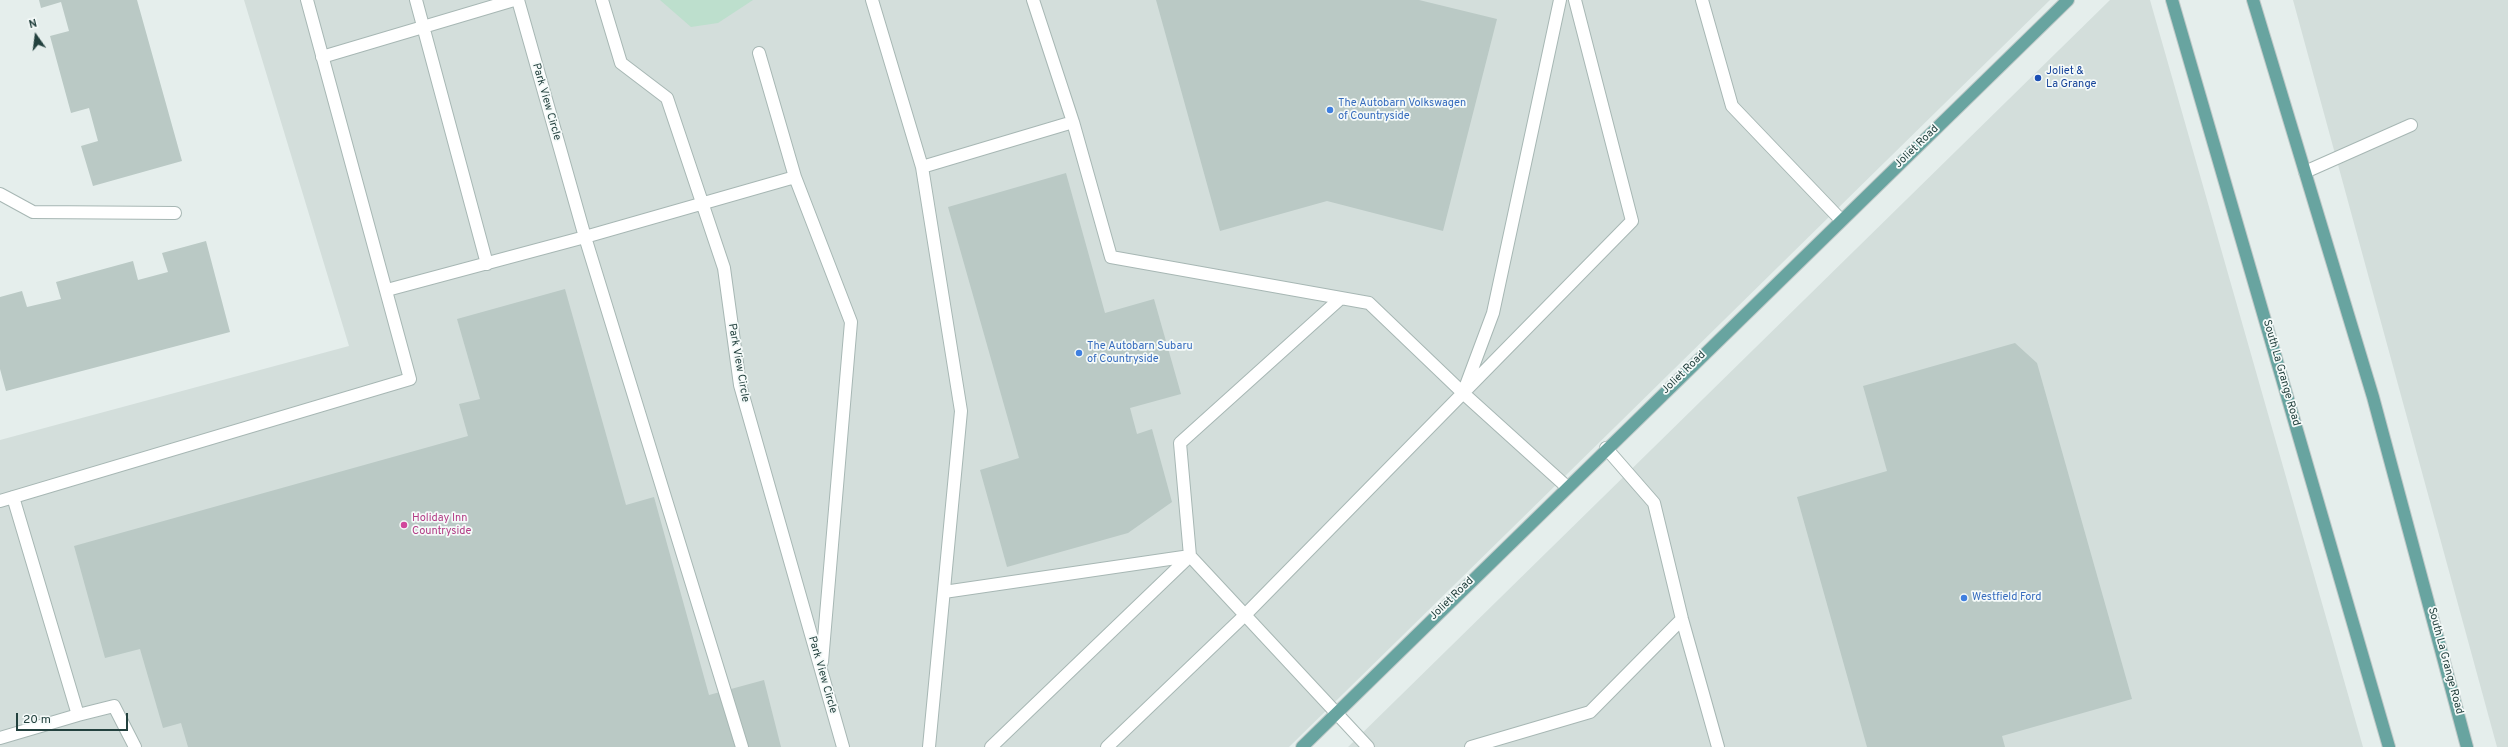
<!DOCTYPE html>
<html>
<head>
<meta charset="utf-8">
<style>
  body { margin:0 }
  #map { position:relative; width:2508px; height:747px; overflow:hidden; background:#e5eeec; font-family:Overpass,sans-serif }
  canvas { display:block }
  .north { position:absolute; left:16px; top:16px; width:40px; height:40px; -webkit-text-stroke:3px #f5faf9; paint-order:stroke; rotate:346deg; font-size:11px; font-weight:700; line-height:16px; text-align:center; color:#23413e }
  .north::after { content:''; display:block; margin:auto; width:14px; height:18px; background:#23413e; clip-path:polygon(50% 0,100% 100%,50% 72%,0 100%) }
  .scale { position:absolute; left:16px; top:713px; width:112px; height:18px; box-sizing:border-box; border:2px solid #23413e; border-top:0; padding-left:5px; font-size:12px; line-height:14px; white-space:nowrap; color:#23413e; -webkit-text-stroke:3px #f5faf9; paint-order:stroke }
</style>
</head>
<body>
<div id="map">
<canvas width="2508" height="747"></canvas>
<div class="north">N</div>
<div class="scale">20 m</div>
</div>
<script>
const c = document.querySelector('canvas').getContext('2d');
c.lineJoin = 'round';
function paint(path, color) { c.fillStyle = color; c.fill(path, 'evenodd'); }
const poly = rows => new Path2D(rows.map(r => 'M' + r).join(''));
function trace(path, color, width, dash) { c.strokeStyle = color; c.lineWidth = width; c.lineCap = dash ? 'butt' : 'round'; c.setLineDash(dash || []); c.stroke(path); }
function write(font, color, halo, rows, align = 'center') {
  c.font = font + ' Overpass,sans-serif'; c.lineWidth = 3.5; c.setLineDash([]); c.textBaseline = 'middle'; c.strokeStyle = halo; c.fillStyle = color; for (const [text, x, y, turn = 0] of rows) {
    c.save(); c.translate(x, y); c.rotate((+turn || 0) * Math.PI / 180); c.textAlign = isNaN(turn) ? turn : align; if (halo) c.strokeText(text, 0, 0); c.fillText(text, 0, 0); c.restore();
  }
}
const built = poly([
  [244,0,2050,0,1289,747,0,747,0,440,349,346],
  [2110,0,2150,0,2363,747,1348,747],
  [2293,0,2508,0,2508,747,2497,747]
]);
const green = poly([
  [660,0,753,0,718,23,691,27]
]);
const building = poly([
  [39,0,137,0,182,161,93,186,81,146,98,141,89,108,71,113,50,36,69,31,61,2,41,8],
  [1156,0,1419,0,1497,19,1443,231,1327,201,1220,231],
  [1066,173,1105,313,1154,299,1181,394,1130,408,1137,434,1152,429,1172,502,1128,533,1007,567,980,470,1019,458,948,207],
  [206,241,230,332,6,391,0,369,0,297,22,291,27,307,61,299,56,282,133,261,138,280,168,272,162,253],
  [565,289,626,505,654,497,709,695,764,680,781,747,188,747,181,723,163,728,140,649,105,658,74,546,468,436,459,404,480,399,457,319],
  [2015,343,2037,363,2132,699,2002,736,2005,747,1867,747,1797,497,1887,471,1863,386]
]);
const service = poly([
  [416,0,487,264],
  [602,0,621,63,667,98,724,268,740,385,843,747],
  [872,0,922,167,1073,122],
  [1033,0,1073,122,1111,257,1369,303,1463,393,1567,487],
  [1702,0,1732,106,1841,220],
  [322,57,514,0],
  [922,167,961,411,929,747],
  [2305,172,2411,125],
  [795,177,851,322,822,662],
  [0,194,33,212,175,213],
  [387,290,585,237,518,0],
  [1465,388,1493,313,1560,0],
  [1606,448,1654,503,1682,619,1718,747],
  [13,497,78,715,114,706,135,747],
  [0,501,410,379,307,0],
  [944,592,1190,556,1180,443,1341,298],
  [0,738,78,715],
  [742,747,585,237,795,177,759,53],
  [991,747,1190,556,1368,747],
  [1107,747,1245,615,1632,221,1575,0],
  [1471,747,1590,712,1682,619]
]);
const primary = poly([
  [2172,0,2389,747],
  [2253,0,2373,397,2467,747],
  [1302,747,2068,0]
]);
const markers = [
  [2038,78,4,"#1a4fb4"],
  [1330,110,4,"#3f7fe0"],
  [1079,353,4,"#3f7fe0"],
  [404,525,4,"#d1479c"],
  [1964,598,4,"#3f7fe0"]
];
const transitNames = [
  ["Joliet &",2046,72],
  ["La Grange",2046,85]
];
const streetNames = [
  ["Park View Circle",546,102,74],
  ["Joliet Road",1917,147,-44],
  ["Park View Circle",738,363,80],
  ["Joliet Road",1684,373,-44],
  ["South La Grange Road",2281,373,74],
  ["Joliet Road",1452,599,-44],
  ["South La Grange Road",2445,661,75],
  ["Park View Circle",822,675,74]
];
const shopNames = [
  ["The Autobarn Volkswagen",1338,104],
  ["of Countryside",1338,117],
  ["The Autobarn Subaru",1087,347],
  ["of Countryside",1087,360],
  ["Westfield Ford",1972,598]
];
const hotelNames = [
  ["Holiday Inn",412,519],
  ["Countryside",412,532]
];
paint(built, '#d3dedb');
paint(green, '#bddfcd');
paint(building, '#bac9c5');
trace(service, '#a7b7b4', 14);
trace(primary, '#c1cac9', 14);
trace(service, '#fff', 12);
trace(primary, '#68a4a0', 12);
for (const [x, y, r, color] of markers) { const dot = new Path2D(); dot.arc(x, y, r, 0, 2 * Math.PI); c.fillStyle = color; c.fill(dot); trace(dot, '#f5faf9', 1.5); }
write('11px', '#164399', '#f5faf9', transitNames, 'left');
write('11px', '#23413e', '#f5faf9', streetNames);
write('11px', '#366cbe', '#f5faf9', shopNames, 'left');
write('11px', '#b23c85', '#f5faf9', hotelNames, 'left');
</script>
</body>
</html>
